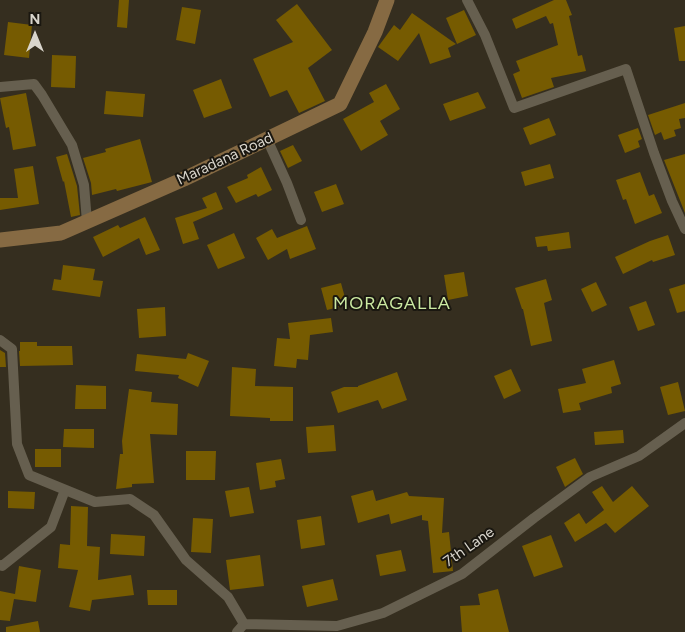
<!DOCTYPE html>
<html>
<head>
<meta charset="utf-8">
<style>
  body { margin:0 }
  #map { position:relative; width:685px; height:632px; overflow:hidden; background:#352e1f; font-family:Figtree,sans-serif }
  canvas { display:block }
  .north { position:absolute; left:10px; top:10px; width:50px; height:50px; -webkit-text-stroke:4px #1a1710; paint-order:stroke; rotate:0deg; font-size:14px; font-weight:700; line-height:20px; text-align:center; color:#d9d5cc }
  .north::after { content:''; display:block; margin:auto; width:18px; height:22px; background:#d9d5cc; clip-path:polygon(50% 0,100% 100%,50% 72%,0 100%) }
</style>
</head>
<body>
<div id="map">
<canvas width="685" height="632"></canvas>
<div class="north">N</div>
</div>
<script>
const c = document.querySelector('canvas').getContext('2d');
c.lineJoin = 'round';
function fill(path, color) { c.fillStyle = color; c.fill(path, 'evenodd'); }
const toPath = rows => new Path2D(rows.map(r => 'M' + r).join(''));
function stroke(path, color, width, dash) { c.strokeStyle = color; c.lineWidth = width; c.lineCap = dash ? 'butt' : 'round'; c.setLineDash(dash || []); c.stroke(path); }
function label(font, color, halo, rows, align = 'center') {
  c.font = font + ' Figtree,sans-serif'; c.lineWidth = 4; c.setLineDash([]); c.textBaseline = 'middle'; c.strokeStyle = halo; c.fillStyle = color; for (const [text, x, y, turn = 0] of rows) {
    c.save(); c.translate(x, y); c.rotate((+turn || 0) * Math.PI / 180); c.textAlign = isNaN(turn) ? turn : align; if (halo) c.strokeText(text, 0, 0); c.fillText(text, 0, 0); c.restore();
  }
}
fill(toPath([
  [119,0,129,0,127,28,117,27],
  [554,0,566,0,572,15,569,16,578,56,582,55,586,71,551,78,554,87,522,98,513,74,520,71,516,61,558,45,553,23,550,24,546,16,516,29,512,19],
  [297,4,332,50,308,68,325,101,299,113,287,90,270,97,253,59,293,42,276,20],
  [182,7,201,10,195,44,176,40],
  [464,10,476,35,457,44,446,18],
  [412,13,456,44,448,48,451,57,430,64,419,33,398,61,378,47,394,25,400,30],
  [8,22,32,25,29,58,4,55],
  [685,26,685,61,679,61,674,28],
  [52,55,76,56,75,88,51,87],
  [221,79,232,108,204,118,193,90],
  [386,84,400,109,380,121,388,135,361,151,343,119,374,102,369,93],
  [106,91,145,94,143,117,104,114],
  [478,92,486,108,450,121,443,104],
  [26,93,36,146,13,150,9,127,6,128,0,98],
  [685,103,685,118,679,119,681,128,674,130,676,136,664,140,661,132,655,135,648,115],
  [549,118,556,135,530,145,523,128],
  [638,128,642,139,638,141,640,147,625,153,618,135],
  [140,139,152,182,117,191,116,189,92,195,91,183,83,158,106,152,105,149],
  [293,145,302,161,288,168,280,151],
  [67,154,77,186,80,215,71,217,64,181,63,182,56,157],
  [685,154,685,213,664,160],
  [550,164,554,178,525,186,521,172],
  [33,166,39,204,0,210,0,198,18,198,14,169],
  [261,167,272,190,258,197,256,194,236,203,227,187,248,178,247,175],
  [640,172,649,196,654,194,662,213,635,224,626,199,623,200,616,180],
  [336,184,344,204,322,212,314,192],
  [216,192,223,209,193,222,199,239,183,244,175,218,207,208,202,198],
  [145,217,160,250,146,255,139,238,103,257,93,237,118,225,120,228],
  [307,226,316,249,290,259,287,249,268,260,256,238,272,229,277,238],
  [569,232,571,248,548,251,547,246,537,247,535,237],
  [234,233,245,258,218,269,207,245],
  [668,235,675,255,653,262,652,260,623,274,615,257,650,241],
  [63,265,95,269,93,280,103,281,100,297,52,290,54,279,61,280],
  [464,272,468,296,448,300,444,275],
  [546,279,552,300,544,303,552,341,531,346,523,309,522,309,515,288],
  [596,282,607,305,592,312,581,289],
  [341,283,347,305,327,310,321,288],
  [685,284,685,311,677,313,669,289],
  [646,301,655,325,638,331,629,307],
  [165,307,166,336,139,338,137,309],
  [331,318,333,332,310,335,308,360,297,359,296,368,274,366,277,338,290,339,288,323],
  [20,342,37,342,37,346,72,346,73,365,20,366,19,351,20,351],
  [0,350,5,353,6,367,0,367],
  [188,353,209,361,198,387,178,378,179,375,135,371,137,354,186,359],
  [614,360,621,384,611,387,612,393,579,403,581,410,563,413,558,389,586,383,582,369],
  [232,367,256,369,255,386,293,387,293,421,270,421,270,418,230,416],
  [511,369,521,391,504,399,494,376],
  [397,372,407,400,382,409,378,400,338,413,331,392,344,387,358,387,358,386],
  [678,382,685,411,668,415,660,387],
  [76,385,106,386,106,409,75,409],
  [129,389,152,392,151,402,178,404,177,435,150,434,154,483,132,484,132,487,116,489,120,454,123,454,122,441],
  [334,425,336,451,308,453,306,427],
  [64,429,94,429,94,448,63,447],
  [623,430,624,443,595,445,594,432],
  [35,449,61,449,61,467,35,467],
  [186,451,216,451,215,480,186,480],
  [575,458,583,474,565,487,556,467],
  [281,459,285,479,275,481,276,487,260,490,256,463],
  [602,486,613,502,632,486,649,506,615,533,606,523,575,542,564,523,579,513,586,524,604,510,592,492],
  [249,487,254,513,230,517,225,491],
  [373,490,376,501,407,492,409,496,444,498,442,533,449,532,453,571,433,573,428,521,422,520,422,515,391,524,389,514,358,523,351,496],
  [8,491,35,492,34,509,8,508],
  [71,506,88,507,87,546,100,547,98,580,131,575,134,595,92,600,90,611,69,607,78,570,58,568,60,544,70,545],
  [321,516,325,545,301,549,297,520],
  [193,518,213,519,211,553,191,552],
  [111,534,145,536,144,556,110,554],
  [551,535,563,567,534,577,522,546],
  [401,550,406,571,380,576,376,555],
  [260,555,264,586,230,590,226,560],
  [19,566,41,570,36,602,14,599,10,621,0,620,0,591,15,594],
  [333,579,338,600,307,607,302,586],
  [498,589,509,632,462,632,460,606,480,605,478,594],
  [147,590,177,590,177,605,148,605],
  [38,621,40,632,6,632,6,627]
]), '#765b01');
stroke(toPath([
  [467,0,485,35,514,108,626,69,654,153,672,201,685,229],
  [0,87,34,84,42,95,72,145,84,185,87,222],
  [267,139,287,183,301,220],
  [0,340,12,349,17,444,29,475,95,502,130,499,154,515,186,560,228,597,244,624],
  [0,565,2,566,51,527,65,490],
  [237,632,244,624,337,626,383,613,462,574,534,518,590,477,639,456,685,423]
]), '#665f4f', 10);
stroke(toPath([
  [0,240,61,233,184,179,340,104,375,32,387,0]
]), '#866a43', 15);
label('15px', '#d9d5cc', '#1a1710', [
  ["Maradana Road",225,159,-25],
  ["7th Lane",469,547,-35]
]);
c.letterSpacing = '1px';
label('18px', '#cceaa2', '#1a1710', [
  ["MORAGALLA",392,304]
]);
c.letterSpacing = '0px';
</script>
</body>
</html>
